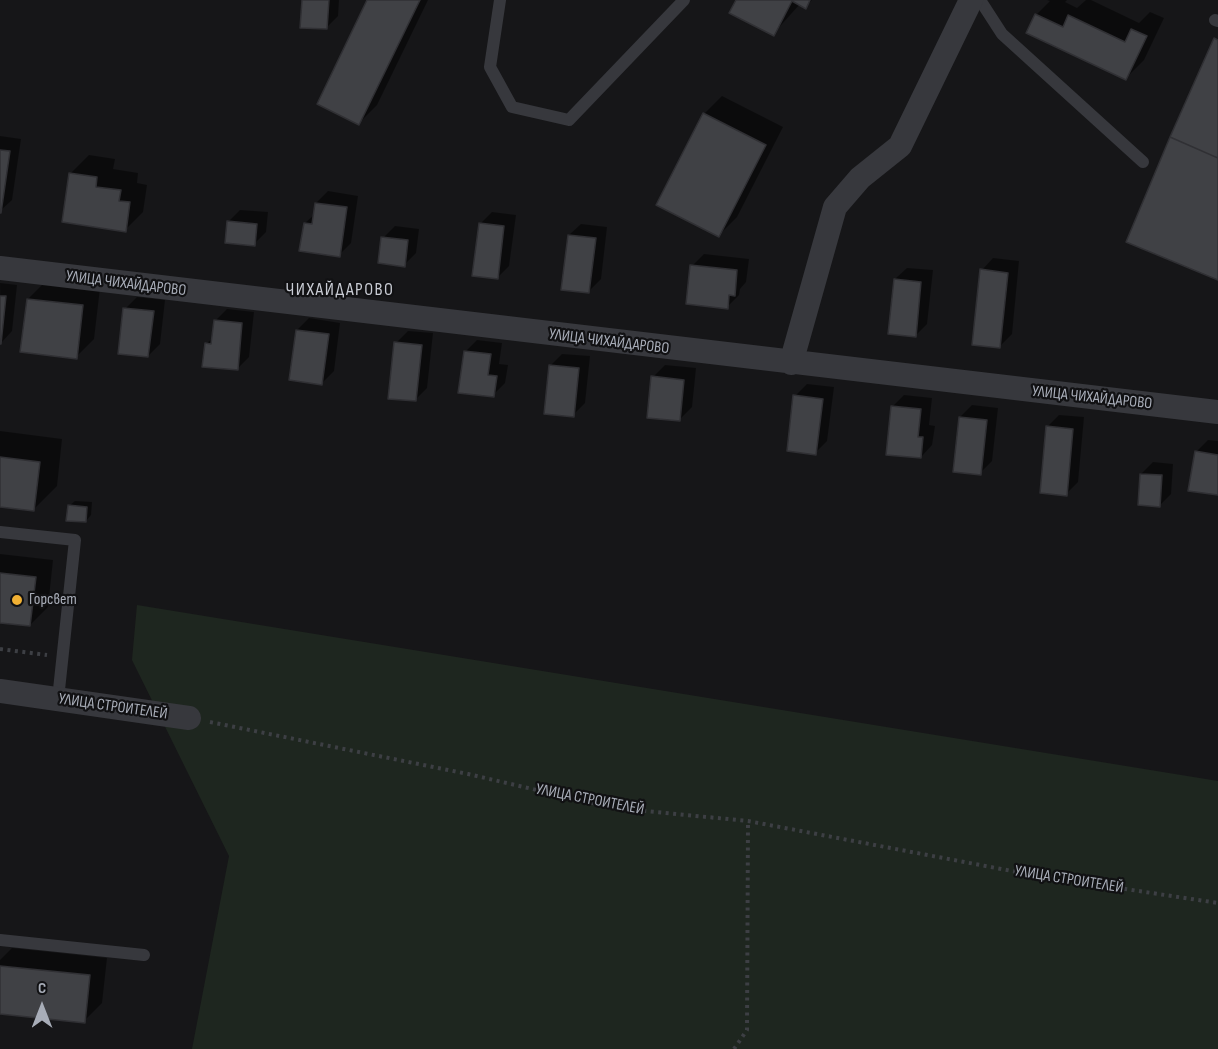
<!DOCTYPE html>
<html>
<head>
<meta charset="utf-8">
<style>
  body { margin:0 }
  #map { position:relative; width:1218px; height:1049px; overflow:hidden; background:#161618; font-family:"Sofia Sans Condensed",sans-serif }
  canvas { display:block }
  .north { position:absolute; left:12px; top:977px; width:60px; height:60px; -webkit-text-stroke:4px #111113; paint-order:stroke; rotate:0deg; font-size:16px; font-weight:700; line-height:24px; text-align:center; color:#a8adb8 }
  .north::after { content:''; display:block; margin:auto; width:21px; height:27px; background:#a8adb8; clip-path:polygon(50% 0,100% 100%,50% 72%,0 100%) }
</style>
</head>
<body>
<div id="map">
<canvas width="1218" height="1049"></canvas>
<div class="north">С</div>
</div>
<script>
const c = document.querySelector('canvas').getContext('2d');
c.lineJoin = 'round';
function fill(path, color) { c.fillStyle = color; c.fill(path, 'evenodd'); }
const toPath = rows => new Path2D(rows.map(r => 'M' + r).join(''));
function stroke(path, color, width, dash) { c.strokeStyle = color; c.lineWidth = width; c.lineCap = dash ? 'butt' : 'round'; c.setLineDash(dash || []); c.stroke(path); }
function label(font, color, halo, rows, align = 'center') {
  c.font = font + ' "Sofia Sans Condensed",sans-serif'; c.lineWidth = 4.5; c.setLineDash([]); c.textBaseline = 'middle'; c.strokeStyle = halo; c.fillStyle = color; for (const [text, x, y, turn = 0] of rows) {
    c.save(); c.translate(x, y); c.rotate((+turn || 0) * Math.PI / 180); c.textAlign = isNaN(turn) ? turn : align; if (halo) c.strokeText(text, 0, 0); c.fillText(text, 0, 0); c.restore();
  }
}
fill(toPath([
  [137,605,1218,781,1218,1049,192,1049,229,856,132,660]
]), '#1e261f');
fill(toPath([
  [303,0,339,0,338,16,326,28],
  [369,0,428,0,377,105,359,123],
  [737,0,812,0,805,7,800,4,773,34],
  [1047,0,1067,0,1065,2,1077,8,1086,0,1091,0,1139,23,1150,12,1164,18,1144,60,1126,78,1036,15,1050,1],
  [722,96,783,127,737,217,719,235,704,114],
  [0,136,21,139,12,200,0,211],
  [89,155,115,159,113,169,138,173,137,183,147,185,143,212,125,230,71,173],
  [328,191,358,196,351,243,339,255,305,223,315,214,316,203],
  [240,210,268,212,266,232,254,244,228,222],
  [492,212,516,215,509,266,497,278,480,224],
  [581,224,607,227,601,279,589,291,569,235],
  [395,226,419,229,416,253,404,265,383,238],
  [704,254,749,259,746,282,740,289,739,295,727,307,692,266],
  [993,258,1019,261,1012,334,1000,346,982,270],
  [907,268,933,270,927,324,915,336,895,279],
  [46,281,100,288,94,339,76,357,28,299],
  [0,283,17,285,12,331,1,343],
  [137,297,165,300,160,344,148,356,125,309],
  [227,309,254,312,249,357,237,369,206,344,214,337,215,321],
  [309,318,340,323,334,371,322,383,297,330],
  [408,331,433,333,427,388,415,400,396,343],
  [477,340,502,343,499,364,508,365,505,383,493,395,465,352],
  [562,354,590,356,585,403,573,415,550,366],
  [665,365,696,368,692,407,680,419,653,377],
  [807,384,834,387,827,441,815,453,795,396],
  [904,395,932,398,929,425,935,426,932,445,921,457,892,407],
  [972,405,998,408,992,461,980,473,960,417],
  [1059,415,1084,417,1078,482,1066,494,1047,427],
  [0,431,62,439,57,486,33,510,0,506],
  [1208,440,1218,441,1218,493,1196,452],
  [1153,462,1173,464,1171,494,1159,506,1141,474],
  [75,501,92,502,91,515,86,521,69,506],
  [0,554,53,560,48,607,30,625,0,621],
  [12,948,107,958,102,1003,84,1021,0,1013,0,960]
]), '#0007');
const building = toPath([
  [302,0,329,0,327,29,300,28,302,0],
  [367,0,420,0,359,125,317,104,367,0],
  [736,0,810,0,806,9,792,1,774,36,729,13,736,0],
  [1035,14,1063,27,1068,15,1125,42,1131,29,1147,36,1126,80,1026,33,1035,14],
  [1214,38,1218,40,1218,158,1170,137,1214,38],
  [703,113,766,145,719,237,656,205,703,113],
  [1170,137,1218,158,1218,280,1126,242,1170,137],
  [0,150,10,151,1,213,0,213,0,150],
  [69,173,97,177,96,187,121,190,119,201,130,202,126,232,62,222,69,173],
  [315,203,347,207,340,257,299,251,304,223,312,224,315,203],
  [227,221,257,224,255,246,225,243,227,221],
  [479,223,504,226,498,279,472,276,479,223],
  [568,235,596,238,589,293,561,290,568,235],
  [381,237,408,240,405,267,378,263,381,237],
  [690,265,737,270,735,296,729,295,728,309,686,304,690,265],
  [980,269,1008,273,1000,348,972,345,980,269],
  [894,279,921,282,916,337,888,334,894,279],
  [0,296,6,296,1,344,0,344,0,296],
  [27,299,83,305,77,359,20,352,27,299],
  [123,308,154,311,148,357,118,354,123,308],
  [214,320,242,323,238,370,202,367,205,343,211,344,214,320],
  [296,330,329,334,322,385,289,380,296,330],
  [394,342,422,345,416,401,388,399,394,342],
  [464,351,491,354,488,375,497,376,494,397,458,393,464,351],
  [549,365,579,368,574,417,544,414,549,365],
  [651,376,684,380,680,421,647,418,651,376],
  [793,395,823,399,816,455,787,451,793,395],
  [891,406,921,409,918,437,923,437,921,458,886,455,891,406],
  [959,417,987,420,981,475,953,472,959,417],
  [1046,426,1073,429,1067,496,1040,493,1046,426],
  [1195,451,1218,455,1218,495,1188,491,1195,451],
  [0,457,40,462,34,511,0,507,0,457],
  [1140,474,1162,475,1160,507,1138,505,1140,474],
  [68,505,87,507,86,522,66,521,68,505],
  [0,573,36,577,30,626,0,623,0,573],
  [0,966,90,975,85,1023,0,1014,0,966]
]);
fill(building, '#404145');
stroke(building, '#303034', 1.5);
stroke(toPath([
  [0,649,47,655],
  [210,722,468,774,614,808,748,821,1033,875,1218,903],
  [734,1049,747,1030,748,821]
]), '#3d3f44', 4, [3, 4.5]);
stroke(toPath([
  [500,0,490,67,512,107,569,120,684,0],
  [980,0,1002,34,1143,162],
  [1215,20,1218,21],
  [0,532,75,540,58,699],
  [0,940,144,955]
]), '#37383d', 12);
stroke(toPath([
  [0,268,1218,412],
  [791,363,835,207,860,178,900,146,971,0],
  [0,691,189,718]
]), '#37383d', 24);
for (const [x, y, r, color] of [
  [17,600,6,"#f2b134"]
]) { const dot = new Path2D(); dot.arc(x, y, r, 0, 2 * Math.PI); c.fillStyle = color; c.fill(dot); stroke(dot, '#111113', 2); }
label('16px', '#a8adb8', '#111113', [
  ["УЛИЦА ЧИХАЙДАРОВО",126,284,7],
  ["УЛИЦА ЧИХАЙДАРОВО",609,342,7],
  ["УЛИЦА ЧИХАЙДАРОВО",1092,398,6],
  ["УЛИЦА СТРОИТЕЛЕЙ",113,707,8],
  ["УЛИЦА СТРОИТЕЛЕЙ",590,800,11],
  ["УЛИЦА СТРОИТЕЛЕЙ",1069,880,9]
]);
label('16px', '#a8adb8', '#111113', [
  ["Горсвет",29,600]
], 'left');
c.letterSpacing = '1.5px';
label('18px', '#c9ccd4', '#111113', [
  ["ЧИХАЙДАРОВО",340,290]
]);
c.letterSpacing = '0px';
</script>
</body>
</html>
